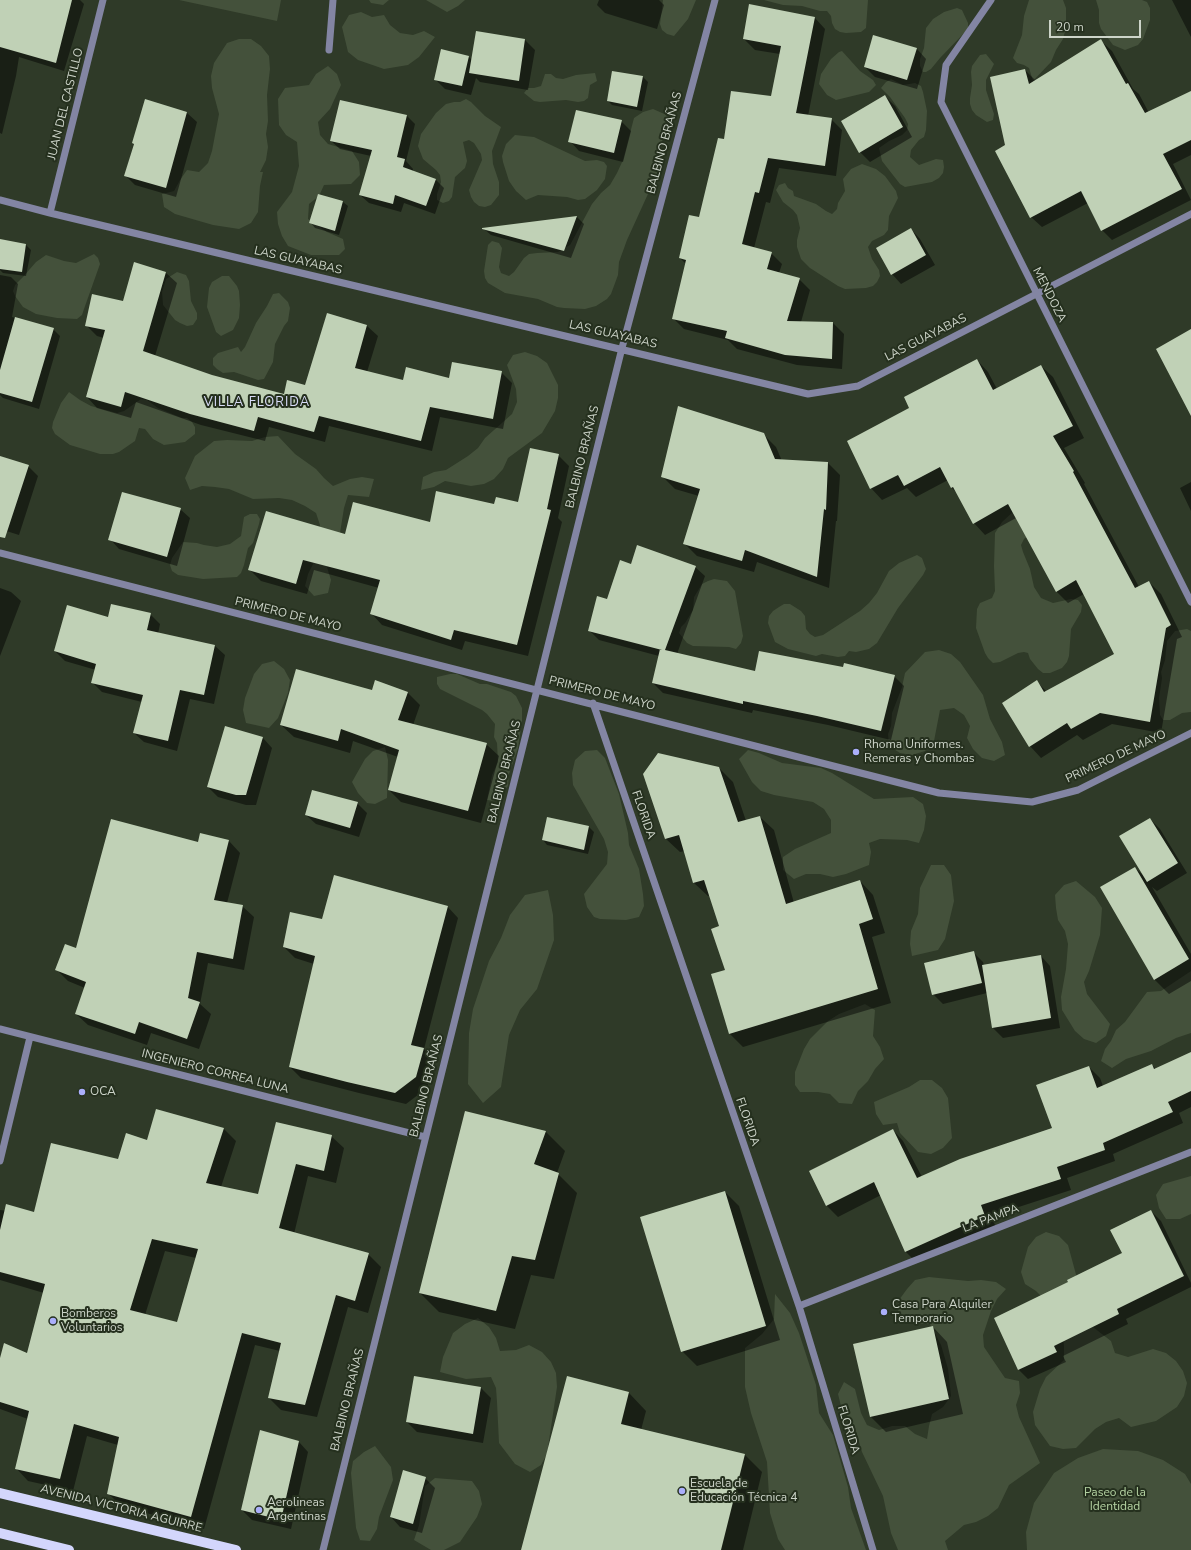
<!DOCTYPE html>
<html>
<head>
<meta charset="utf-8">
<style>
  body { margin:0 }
  #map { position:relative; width:1191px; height:1550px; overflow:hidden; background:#2f3a28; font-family:"Nunito Sans",sans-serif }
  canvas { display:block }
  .scale { position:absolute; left:1049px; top:20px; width:92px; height:18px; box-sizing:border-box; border:2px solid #cdd4c9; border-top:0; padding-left:5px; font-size:12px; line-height:14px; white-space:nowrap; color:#cdd4c9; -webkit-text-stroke:3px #25301e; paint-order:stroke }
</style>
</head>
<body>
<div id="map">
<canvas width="1191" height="1550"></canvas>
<div class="scale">20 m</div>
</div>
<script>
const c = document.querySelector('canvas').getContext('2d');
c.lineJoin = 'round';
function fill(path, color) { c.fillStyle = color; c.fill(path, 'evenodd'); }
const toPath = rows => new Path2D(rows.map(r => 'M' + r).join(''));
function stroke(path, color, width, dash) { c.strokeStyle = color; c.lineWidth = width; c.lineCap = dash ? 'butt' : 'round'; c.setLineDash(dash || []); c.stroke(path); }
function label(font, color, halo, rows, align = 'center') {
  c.font = font + ' "Nunito Sans",sans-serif'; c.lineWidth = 4; c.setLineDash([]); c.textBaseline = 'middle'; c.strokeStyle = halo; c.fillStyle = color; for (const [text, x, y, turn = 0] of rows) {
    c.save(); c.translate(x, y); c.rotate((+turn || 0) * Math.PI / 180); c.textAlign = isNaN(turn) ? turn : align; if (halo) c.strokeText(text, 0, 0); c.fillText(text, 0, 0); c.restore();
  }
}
fill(toPath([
  [179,0,281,0,277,21],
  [369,0,389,0,383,5,371,3],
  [426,0,465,0,458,6,447,12],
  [663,0,696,0,688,19,674,36,667,34,662,30,660,24],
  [764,0,868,0,866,28,861,32,846,33,840,32,835,29,832,23,831,16,827,11,820,11,802,6,783,5],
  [1029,0,1063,0,1066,8,1066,27,1063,39,1056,50,1051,62,1033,81,1029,68,1024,65,1017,63,1013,58,1022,35,1024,16],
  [1096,0,1142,0,1147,2,1150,8,1150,20,1143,39,1138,45,1125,50,1113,45,1101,29,1099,23,1099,10],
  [957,8,962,10,968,23,968,29,940,58,931,69,926,72,923,72,920,66,920,59,924,48,926,28,933,19,944,12],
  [361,12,372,17,384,15,390,25,400,33,413,35,424,31,435,37,419,57,408,65,384,69,358,60,348,52,342,27,349,15],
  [239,39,251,39,261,46,269,56,270,69,267,95,268,121,266,134,268,147,266,160,260,172,263,172,260,186,258,212,251,223,239,229,213,225,175,214,164,207,162,194,174,191,180,180,187,170,199,172,208,163,212,151,219,114,212,88,211,76,214,63,227,43],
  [842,51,860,71,873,80,876,85,869,92,836,100,827,95,819,84,821,74,831,59,839,52],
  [986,54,994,64,986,80,986,90,994,114,993,120,987,122,976,115,972,110,970,104,970,98,972,85,971,72,972,66,980,55],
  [328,66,337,74,341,85,330,109,318,122,320,135,328,144,352,151,359,162,360,175,351,184,324,185,319,196,309,204,308,219,327,232,343,239,345,249,339,255,311,255,288,246,282,236,278,224,277,212,292,192,299,166,297,142,286,135,279,125,278,99,285,88,309,85,316,74],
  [595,73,597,81,590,85,588,98,584,101,578,102,566,100,540,102,534,101,524,93,528,88,534,88,541,86,545,74,551,74,556,78,563,79,576,75],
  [891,79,903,85,915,83,921,86,923,92,927,111,926,130,924,137,919,140,911,150,910,157,919,165,936,159,943,160,944,167,943,173,939,178,932,182,905,187,900,184,882,161,879,148,889,141,902,135,907,130,908,124,905,118,890,97,881,88,886,82],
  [466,99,471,102,485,116,501,127,492,151,493,164,499,182,499,195,491,205,485,207,479,206,474,202,471,197,469,190,482,160,481,154,474,143,469,140,463,142,467,161,465,168,455,177,452,197,449,201,443,203,437,200,437,194,441,182,440,175,436,170,423,159,418,146,421,134,436,113,446,104,454,102,460,102],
  [653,109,669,116,662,142,658,172,627,240,619,262,618,275,611,294,607,299,596,306,585,309,564,308,557,307,538,299,505,293,488,283,485,278,484,271,488,245,492,241,499,243,502,248,499,267,501,273,509,276,514,272,524,258,529,254,537,253,558,252,570,245,592,204,601,193,610,185,617,173,623,160,634,118,643,112],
  [515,135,534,137,585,161,597,160,604,162,607,166,605,179,597,190,585,199,578,200,567,197,538,195,526,200,516,191,509,181,503,162,502,156,506,144],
  [862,164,876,169,885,176,896,191,898,198,889,216,888,230,884,235,872,241,868,247,872,259,879,270,880,276,877,282,873,286,866,288,845,289,838,286,810,268,801,259,797,247,797,240,800,228,797,215,793,210,783,202,776,190,779,185,785,183,788,188,793,191,794,196,816,204,826,211,832,214,837,209,838,203,845,191,843,179,851,169],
  [94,254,98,258,100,264,84,309,82,315,77,319,57,318,36,314,23,307,15,296,13,291,15,285,23,277,36,262,46,255,64,261,76,263],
  [177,272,186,275,189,281,191,301,197,313,197,319,193,325,187,326,180,323,175,320,163,305,162,292,166,279],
  [222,276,229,276,237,286,239,291,240,305,239,318,233,330,221,336,216,332,207,307,209,288,212,282],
  [279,293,288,302,290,308,288,321,284,326,275,344,273,362,264,379,258,380,234,372,223,373,217,369,213,365,213,358,218,353,238,347,241,352,245,347,256,323,267,306,273,294],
  [525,352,537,356,547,363,558,385,558,398,555,411,542,433,508,458,503,469,494,479,484,484,471,486,445,481,434,487,421,490,423,477,434,472,446,470,468,456,478,448,485,438,512,414,517,402,516,389,507,365,513,355],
  [69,392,80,400,91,406,117,413,124,411,141,399,147,400,158,408,182,418,187,418,192,422,195,427,195,434,185,442,164,445,153,439,145,429,139,428,135,441,119,452,113,454,100,454,70,445,55,434,52,428,53,422,61,403],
  [278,436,295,454,316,469,324,478,333,486,350,479,362,477,374,479,369,497,348,495,344,508,340,533,327,567,331,580,328,593,314,596,305,586,308,574,314,562,320,525,316,513,305,506,292,500,279,498,253,499,229,489,215,487,202,486,190,490,185,478,195,456,214,441,227,440,252,441,265,437],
  [1016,509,1029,535,1024,539,1021,545,1023,552,1030,569,1034,587,1041,598,1053,603,1071,599,1078,600,1082,605,1081,612,1071,629,1069,656,1067,662,1062,668,1050,673,1043,673,1038,669,1030,659,1028,653,1024,652,1018,653,1000,662,993,663,988,658,985,653,976,628,977,609,980,603,992,598,995,591,994,566,995,533,1002,522],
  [250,514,257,514,260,519,259,524,253,543,248,548,244,565,241,573,237,577,203,579,178,575,172,571,170,565,172,558,183,542,197,543,204,545,217,547,230,544,241,536,244,517],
  [917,555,922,558,926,569,923,575,898,608,877,643,869,649,856,652,849,651,845,656,838,657,822,654,816,656,788,649,775,642,768,623,769,616,773,611,779,607,784,604,790,604,801,611,805,616,806,629,810,634,815,637,823,635,860,611,869,603,877,593,889,571,899,563],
  [714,579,727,581,735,591,743,636,741,643,736,649,729,647,693,646,687,643,679,633,681,627,685,623,693,610,694,597,702,584,708,581],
  [1187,629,1191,631,1191,712,1182,713,1170,720,1163,720,1160,715,1159,698,1162,678,1161,672,1165,660,1167,641,1175,631],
  [939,650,951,654,960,662,983,695,990,719,1002,742,1005,755,994,761,982,758,973,749,967,738,970,726,964,715,954,708,940,710,934,741,925,751,912,755,900,753,889,746,888,734,891,726,892,713,902,687,905,673,925,652],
  [274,661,284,669,290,680,288,693,278,718,269,728,246,723,243,710,245,698,254,674,262,664],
  [450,674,457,674,480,684,487,684,511,692,516,696,522,708,522,721,518,748,509,774,508,786,495,801,487,800,492,775,498,762,497,743,494,737,495,724,487,714,482,710,440,689,437,684,437,677],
  [385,747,388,760,387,798,375,804,367,803,358,793,352,782,365,759,373,751],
  [597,750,605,758,619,794,628,833,629,845,639,869,643,894,644,906,639,917,626,920,600,919,594,917,587,907,584,894,607,864,608,852,604,839,573,785,572,773,575,760,585,751],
  [748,750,759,753,782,763,821,768,832,773,874,799,913,797,923,804,926,816,924,830,919,843,907,840,880,839,869,843,871,852,869,865,846,874,833,877,820,874,806,874,794,879,783,870,783,857,795,849,831,833,831,820,824,809,813,802,774,795,761,791,752,782,739,759],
  [931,865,944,865,951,875,954,901,945,939,938,950,912,956,910,944,911,931,918,914,920,888],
  [1076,881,1095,897,1102,908,1100,935,1089,971,1084,982,1087,994,1110,1024,1106,1036,1096,1043,1084,1039,1075,1031,1062,1010,1061,997,1066,969,1068,944,1065,931,1058,920,1056,908,1055,895,1064,885],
  [548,890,553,915,554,940,537,989,520,1010,509,1035,501,1087,483,1103,468,1084,469,1033,473,1009,489,961,501,938,510,915,525,895],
  [1191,971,1191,1033,1176,1038,1151,1051,1126,1059,1112,1068,1101,1061,1105,1049,1111,1041,1116,1030,1125,1022,1147,992,1161,991],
  [865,1004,875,1010,873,1036,880,1047,884,1059,875,1069,868,1081,858,1091,852,1104,839,1103,830,1094,818,1092,800,1092,795,1085,795,1072,804,1049,810,1039,828,1021,839,1014],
  [920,1080,932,1080,942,1088,948,1098,952,1138,943,1148,931,1154,918,1152,900,1133,897,1123,883,1125,876,1114,874,1102,909,1087],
  [1191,1176,1191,1214,1180,1219,1166,1219,1159,1208,1156,1195,1163,1184],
  [1046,1232,1059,1236,1068,1245,1087,1315,1093,1327,1111,1341,1115,1353,1128,1357,1153,1349,1166,1353,1176,1361,1183,1371,1187,1383,1184,1396,1177,1407,1156,1421,1131,1427,1119,1418,1106,1422,1095,1429,1076,1448,1063,1449,1050,1446,1035,1425,1033,1412,1040,1389,1046,1377,1064,1360,1064,1347,1063,1334,1045,1300,1036,1291,1025,1284,1021,1272,1028,1247,1036,1237],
  [929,1277,968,1281,981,1280,996,1282,1006,1289,997,1299,991,1311,983,1335,984,1347,1005,1378,1019,1381,1020,1393,1016,1405,1019,1417,1040,1463,1009,1485,998,1508,988,1516,976,1522,964,1525,945,1541,948,1550,898,1550,891,1533,883,1496,862,1452,855,1428,841,1406,838,1394,844,1382,855,1389,861,1413,867,1425,879,1430,892,1426,905,1426,915,1434,927,1439,929,1426,932,1414,943,1407,951,1396,948,1369,941,1345,930,1324,906,1323,898,1313,899,1300,907,1289,915,1280],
  [775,1294,790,1313,799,1333,816,1385,819,1413,833,1435,848,1487,851,1508,866,1550,785,1550,778,1539,770,1513,767,1462,751,1413,745,1387,745,1348,762,1334,774,1319],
  [478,1318,489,1327,496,1338,500,1351,516,1350,529,1345,542,1352,551,1362,556,1373,557,1387,547,1454,541,1465,530,1472,515,1464,499,1443,497,1402,496,1388,491,1377,466,1379,440,1372,443,1357,453,1333,465,1324],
  [375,1446,391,1467,393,1480,379,1517,377,1529,370,1541,358,1540,360,1540,356,1528,351,1473,353,1461,364,1452],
  [1103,1449,1138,1451,1163,1460,1185,1474,1191,1484,1191,1550,1027,1550,1026,1532,1034,1503,1054,1473,1078,1458],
  [435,1478,472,1481,479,1491,482,1504,477,1517,460,1542,444,1550,431,1550,414,1540,419,1525,425,1486]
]), '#44513b');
fill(toPath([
  [0,0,80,0,84,4,64,71,19,57,16,76,2,134,0,133],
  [599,0,659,0,664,5,657,29,605,13,597,5],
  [1172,0,1191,0,1191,37],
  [815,18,825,29,808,116,831,119,842,130,836,176,779,168,770,203,766,202,754,248,771,253,782,264,779,273,799,279,810,290,801,322,833,323,844,334,842,369,797,365,737,349,728,340,684,329,673,318,686,264,680,258,700,218,725,141,772,98,780,54,755,50,744,39],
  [525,40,535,50,528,90,480,82,476,78,471,95,445,89,435,79,469,57,472,60],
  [1101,41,1112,51,1133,89,1139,94,1149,113,1191,92,1191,155,1173,164,1191,200,1112,240,1102,230,1088,203,1042,227,1031,217,1006,146,1025,70,1036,81],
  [917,49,926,59,917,89,875,77,865,67],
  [613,72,643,77,648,82,642,111,612,105,608,101],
  [885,96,895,106,912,137,870,162,860,152],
  [146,100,187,113,197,122,176,197,135,185,125,175],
  [407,116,415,124,406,161,413,169,413,172,436,180,444,188,435,214,404,203,401,212,369,203,360,195,371,156,340,149,331,141],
  [621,121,631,131,623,162,579,151,570,141],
  [318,195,343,202,348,206,339,235,315,228,311,223],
  [577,217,584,224,571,258,491,235,484,229],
  [911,229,920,239,935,265,901,284,892,274],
  [26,245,31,250,26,276,3,273,0,270,0,258],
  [135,264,166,273,177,283,155,356,212,376,285,395,306,386,327,314,367,326,378,336,367,372,403,381,450,380,501,372,512,383,503,429,440,417,432,451,329,426,325,442,269,427,265,441,201,425,136,402,131,418,97,408,87,397,104,338,97,336,86,325,124,302],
  [0,275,11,277,18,284,12,317,53,329,60,336,39,409,3,398,0,395],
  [977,360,988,372,997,389,1041,366,1053,377,1084,438,1064,448,1085,483,1084,484,1139,587,1149,582,1161,594,1182,637,1177,639,1161,733,1112,724,1083,740,1077,735,1041,758,1030,746,1037,682,1047,692,1115,654,1084,594,1068,603,1056,591,1016,518,985,535,974,523,958,494,952,488,948,480,916,497,907,488,882,500,871,488,911,408],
  [763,434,776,447,782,461,828,463,840,475,837,521,836,521,829,588,757,562,754,572,697,556,685,544,699,496,675,489,662,476],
  [558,455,569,466,558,518,562,522,528,656,465,641,462,650,382,625,371,613,379,588,314,570,307,594,261,581,250,570,345,535,431,523,519,503],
  [0,457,28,466,38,476,19,535,0,529],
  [1191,482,1191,511,1180,488],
  [180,509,190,518,177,566,119,549,110,539],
  [632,565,695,567,705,576,677,654,755,672,894,676,904,686,891,740,828,725,753,710,752,713,663,693,653,683,659,656,599,640,589,630,607,600],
  [0,588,11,592,21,601,0,656],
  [150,614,160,624,158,634,215,646,225,655,214,704,190,699,177,751,144,742,134,733,142,702,102,692,93,683,96,670,65,661,55,651,108,618],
  [376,681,408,693,420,705,413,725,486,744,499,756,481,823,401,802,389,790,398,757,353,741,350,753,294,737,281,725,372,691],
  [263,738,272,748,256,805,246,805,218,797,208,787],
  [719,768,733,782,746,821,760,817,774,830,794,903,860,881,873,895,885,933,872,937,891,1003,743,1047,729,1033,726,971,720,927,710,895,708,896,694,883,685,851,680,852,666,839],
  [357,803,367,813,359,837,316,824,306,815],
  [548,818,589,827,594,832,588,854,547,845,543,840],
  [1150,819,1160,829,1187,873,1157,891,1152,887,1191,954,1191,981,1169,994,1154,979,1135,868,1144,876],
  [229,841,240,853,227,903,242,906,254,917,244,970,208,963,200,1004,211,1014,199,1049,151,1033,147,1045,88,1025,76,1014,85,988,68,981,56,969,77,949],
  [447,906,458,918,424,1049,435,1060,427,1088,406,1104,359,1093,301,1078,290,1067,314,964,295,958,284,947,323,920],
  [973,952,983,962,984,966,1041,956,1050,966,1060,1028,1003,1038,993,1028,987,993,943,1004,933,994],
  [1191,1053,1191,1107,1179,1113,1183,1123,1113,1154,1115,1161,1067,1178,1071,1190,991,1216,996,1227,916,1262,905,1251,881,1195,838,1217,827,1206,810,1171,893,1130,903,1141,922,1177,1053,1129,1089,1067,1100,1078,1103,1086,1152,1065,1156,1069],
  [466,1112,546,1132,565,1151,557,1173,577,1193,554,1279,531,1275,515,1329,439,1312,420,1293],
  [276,1123,331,1136,344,1148,336,1183,308,1176,294,1234,368,1254,381,1267,368,1313,348,1307,317,1417,281,1410,269,1398,280,1351,255,1345,204,1529,121,1506,108,1493,118,1445,87,1436,73,1491,28,1481,16,1468,28,1419,0,1409,0,1361,28,1354,44,1293,0,1280,0,1210,35,1214,148,1142,224,1129,236,1141,221,1187,259,1195],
  [165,1251,196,1258,178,1323,145,1315],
  [725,1192,739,1206,780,1340,697,1366,682,1351],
  [1151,1211,1161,1221,1191,1283,1191,1287,1126,1319,1128,1324,1063,1356,1066,1362,1028,1379,1019,1370,1069,1283,1123,1254],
  [933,1327,947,1342,963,1414,886,1432,871,1417,855,1345],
  [415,1377,481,1388,491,1398,483,1443,417,1432,407,1422],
  [568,1377,629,1393,646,1411,641,1430,745,1455,762,1472,743,1550,522,1550],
  [299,1442,308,1452,291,1529,252,1520,242,1510],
  [425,1478,435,1488,422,1533,400,1527,391,1517]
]), '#0007');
fill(toPath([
  [0,0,72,0,56,63,0,47],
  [749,4,815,17,796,113,832,118,825,166,768,158,759,193,755,192,742,244,772,252,767,269,800,278,787,321,833,322,832,359,785,355,725,338,727,331,672,319,686,260,679,258,689,215,699,217,718,138,724,139,731,91,771,96,781,46,743,39],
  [476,31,525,39,519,81,469,73],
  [873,35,917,48,907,80,864,67],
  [1101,39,1126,84,1128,83,1145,113,1191,91,1191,140,1163,154,1182,189,1101,231,1081,191,1030,218,995,151,1005,145,990,77,1025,69,1029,84],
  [441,49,469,56,462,86,434,80],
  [612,71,643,76,637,107,607,101],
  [885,95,903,127,859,153,841,121],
  [145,99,187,112,166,188,124,176,134,144,132,143],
  [340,100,407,115,397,157,405,159,403,167,436,179,426,206,395,195,393,204,359,195,372,150,330,141],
  [576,110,622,120,614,153,568,142],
  [318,194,343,201,335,231,309,223],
  [577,216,564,251,482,229,482,228],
  [911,228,926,255,891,275,876,248],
  [0,239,26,244,22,272,0,269],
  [134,262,166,272,143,351,212,375,284,394,287,380,305,385,327,313,367,325,355,368,403,380,406,367,449,378,452,362,502,371,493,419,430,407,421,441,319,416,314,432,258,417,254,431,190,414,125,392,121,407,86,397,105,330,85,326,92,294,123,301],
  [15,317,54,328,32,402,0,393,0,370],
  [1191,329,1191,416,1156,349],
  [977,359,993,390,1041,365,1073,426,1053,436,1074,471,1073,472,1135,588,1149,581,1171,625,1166,628,1150,722,1100,713,1071,729,1067,723,1029,747,1002,703,1037,680,1044,692,1114,654,1076,580,1056,592,1008,504,973,524,953,487,951,488,940,467,904,486,898,475,870,489,847,441,909,408,904,397],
  [678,406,764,433,775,459,828,462,826,510,824,509,817,577,745,550,742,561,683,544,700,489,661,477],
  [530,448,559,454,547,509,551,510,517,645,454,630,451,640,370,614,380,580,303,560,296,584,248,570,266,511,345,534,353,502,430,522,436,491,494,504,496,497,518,502],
  [0,456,29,465,5,538,0,537],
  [122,492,181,508,167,557,108,540],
  [637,545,696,566,665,650,755,671,759,651,843,667,844,663,895,675,881,731,817,716,743,701,743,704,652,683,660,649,662,650,588,631,597,596,607,599,620,560,631,564],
  [111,604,151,613,147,630,215,645,204,695,180,690,168,741,133,733,143,695,91,683,96,664,54,651,67,605,108,617],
  [296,669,372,690,375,680,408,692,398,720,487,743,468,811,388,790,399,750,341,729,338,741,280,725],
  [225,726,263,737,246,795,236,795,207,787],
  [658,753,719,767,738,822,760,816,786,904,860,880,873,919,859,924,878,989,729,1034,711,974,725,970,711,929,719,926,704,880,693,883,679,835,665,839,643,774],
  [312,790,358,802,350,828,305,815],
  [547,817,589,826,584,850,542,840],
  [1150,818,1178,863,1147,882,1119,836],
  [111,819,198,842,200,833,229,840,214,900,243,905,233,959,197,952,188,998,200,1002,187,1039,139,1022,135,1034,75,1014,86,982,55,970,65,944,76,948],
  [1135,867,1189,959,1154,980,1100,887],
  [334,875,448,906,411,1045,424,1048,416,1077,395,1093,347,1082,289,1067,315,956,283,947,290,912,322,919],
  [974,951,982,983,932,995,924,963],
  [1041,955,1051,1018,992,1028,982,965],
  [1191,1052,1191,1091,1168,1102,1173,1112,1103,1143,1105,1150,1057,1167,1061,1179,981,1205,985,1216,905,1252,874,1182,826,1206,809,1171,893,1129,917,1178,960,1159,1052,1128,1036,1085,1089,1066,1097,1088,1152,1064,1154,1069],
  [156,1109,224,1128,206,1183,258,1194,276,1122,332,1135,324,1171,296,1164,279,1228,369,1253,355,1301,336,1295,305,1405,268,1398,281,1343,242,1333,191,1517,107,1494,119,1437,74,1424,60,1479,15,1469,29,1411,0,1402,0,1358,4,1343,27,1353,45,1284,0,1272,0,1230,6,1204,34,1212,51,1143,118,1159,126,1133,147,1140],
  [152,1239,198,1249,177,1322,130,1310],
  [465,1111,546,1131,534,1164,559,1173,535,1260,512,1256,496,1311,419,1293],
  [725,1191,766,1326,681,1352,640,1217],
  [1151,1210,1184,1276,1117,1309,1119,1314,1054,1346,1057,1352,1018,1370,994,1318,1068,1282,1067,1280,1122,1253,1110,1230],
  [933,1326,949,1399,870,1417,853,1344],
  [414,1376,481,1387,473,1434,406,1422],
  [567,1376,629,1392,621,1424,745,1454,721,1550,521,1550],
  [260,1430,299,1441,281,1520,241,1510],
  [403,1470,426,1477,413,1524,390,1517]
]), '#c0d1b6');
stroke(toPath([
  [991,0,946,65,941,102,1191,602],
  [329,50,333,0],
  [0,200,50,213,808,394,858,386,1191,214],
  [50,213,103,0],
  [0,553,939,793,1032,802,1078,790,1191,733],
  [593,703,799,1306,873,1550],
  [0,1029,425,1137],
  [0,1161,30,1037],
  [799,1306,1191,1152],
  [323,1550,622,348,715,0]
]), '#8385a3', 7);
stroke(toPath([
  [0,1493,236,1550],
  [0,1533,69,1550]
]), '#d3d6fc', 10);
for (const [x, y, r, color] of [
  [856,752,4,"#abaffb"],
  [82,1092,4,"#abaffb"],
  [884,1312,4,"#abaffb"],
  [53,1321,4,"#abaffb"],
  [682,1491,4,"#abaffb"],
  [259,1510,4,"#abaffb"]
]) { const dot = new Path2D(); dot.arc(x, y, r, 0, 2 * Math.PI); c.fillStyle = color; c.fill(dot); stroke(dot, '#25301e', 1.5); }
label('12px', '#cdd4c9', '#25301e', [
  ["JUAN DEL CASTILLO",66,104,-76],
  ["BALBINO BRAÑAS",665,143,-75],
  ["LAS GUAYABAS",298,261,13],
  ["MENDOZA",1049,295,63],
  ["LAS GUAYABAS",613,335,13],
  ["LAS GUAYABAS",926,338,-27],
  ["BALBINO BRAÑAS",583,457,-76],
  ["PRIMERO DE MAYO",288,615,14],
  ["PRIMERO DE MAYO",602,694,14],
  ["PRIMERO DE MAYO",1116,757,-25],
  ["BALBINO BRAÑAS",505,772,-76],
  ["FLORIDA",643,815,71],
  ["INGENIERO CORREA LUNA",215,1072,14],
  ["BALBINO BRAÑAS",427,1086,-76],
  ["FLORIDA",747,1122,71],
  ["LA PAMPA",991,1219,-21],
  ["BALBINO BRAÑAS",348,1400,-76],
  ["FLORIDA",848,1430,73],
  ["AVENIDA VICTORIA AGUIRRE",121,1509,14]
]);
label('12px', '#cdd4c9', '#25301e', [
  ["Rhoma Uniformes.",864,745],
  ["Remeras y Chombas",864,759],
  ["OCA",90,1092],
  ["Casa Para Alquiler",892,1305],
  ["Temporario",892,1319],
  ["Bomberos",61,1314],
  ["Voluntarios",61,1328],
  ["Escuela de",690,1484],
  ["Educación Técnica 4",690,1498],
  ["Aerolineas",267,1503],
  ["Argentinas",267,1517]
], 'left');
label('12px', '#b5d3a3', '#25301e', [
  ["Paseo de la",1115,1493],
  ["Identidad",1115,1507]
]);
c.letterSpacing = '1px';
label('13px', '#d8dbf8', '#25301e', [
  ["VILLA FLORIDA",257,403]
]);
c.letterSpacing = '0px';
</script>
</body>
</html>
